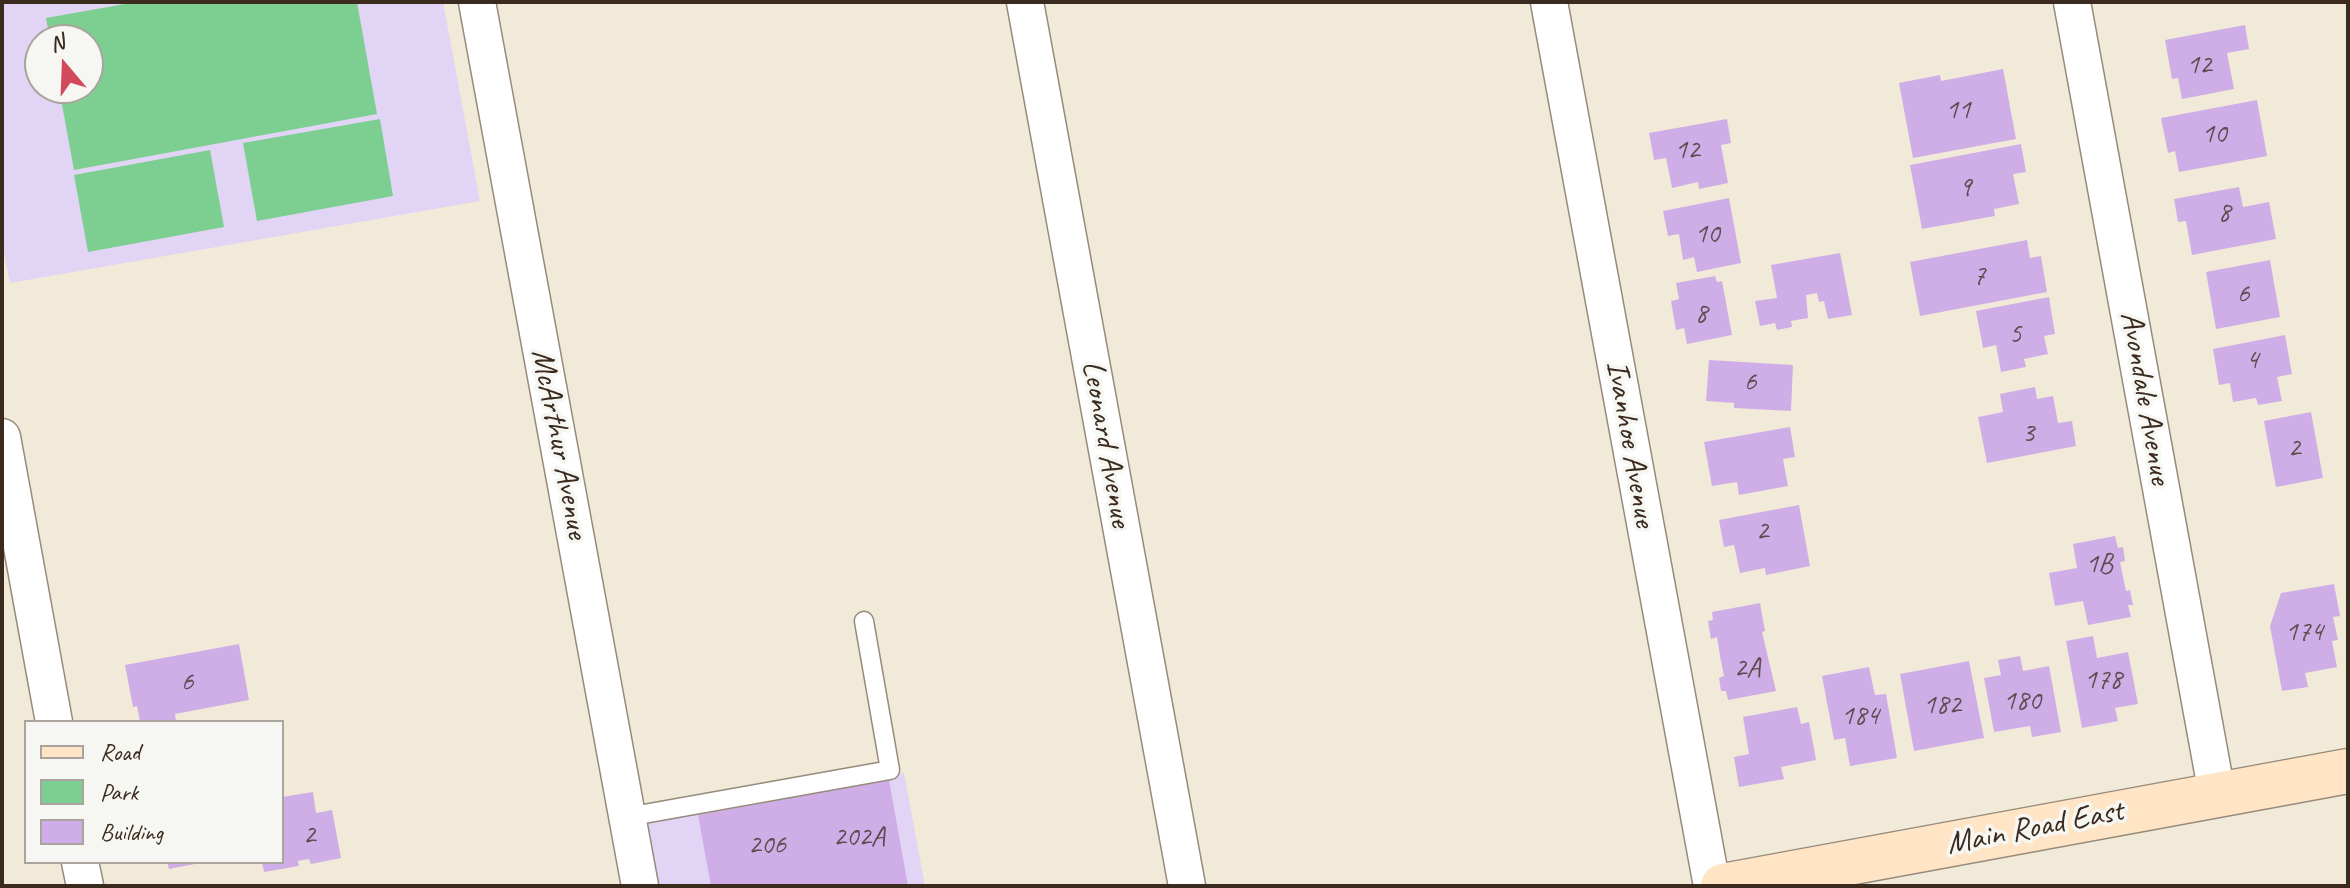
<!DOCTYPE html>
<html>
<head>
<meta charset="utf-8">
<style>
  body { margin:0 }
  #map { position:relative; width:2350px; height:888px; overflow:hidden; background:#f2ead8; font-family:Caveat,sans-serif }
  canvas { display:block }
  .frame { position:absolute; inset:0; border:4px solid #3b2a1e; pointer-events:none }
  .legend { position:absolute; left:24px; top:720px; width:260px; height:144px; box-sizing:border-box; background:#f6f6f2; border:2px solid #aba49d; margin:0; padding:10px 14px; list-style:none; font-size:24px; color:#3b2a1e }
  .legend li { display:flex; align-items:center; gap:16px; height:40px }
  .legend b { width:40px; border:2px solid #aba49d }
  .north { position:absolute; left:24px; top:24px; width:80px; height:80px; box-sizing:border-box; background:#f6f6f2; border:2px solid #aba49d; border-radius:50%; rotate:341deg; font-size:22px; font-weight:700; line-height:32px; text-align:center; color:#3b2a1e }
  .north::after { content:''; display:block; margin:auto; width:28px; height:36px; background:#d1495b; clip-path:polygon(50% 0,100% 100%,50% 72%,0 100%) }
</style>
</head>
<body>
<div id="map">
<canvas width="2350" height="888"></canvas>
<div class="frame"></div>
<ul class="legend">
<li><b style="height:10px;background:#ffe4c6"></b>Road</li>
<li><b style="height:22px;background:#7dcf91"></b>Park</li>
<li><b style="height:22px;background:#cfaee8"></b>Building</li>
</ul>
<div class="north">N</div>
</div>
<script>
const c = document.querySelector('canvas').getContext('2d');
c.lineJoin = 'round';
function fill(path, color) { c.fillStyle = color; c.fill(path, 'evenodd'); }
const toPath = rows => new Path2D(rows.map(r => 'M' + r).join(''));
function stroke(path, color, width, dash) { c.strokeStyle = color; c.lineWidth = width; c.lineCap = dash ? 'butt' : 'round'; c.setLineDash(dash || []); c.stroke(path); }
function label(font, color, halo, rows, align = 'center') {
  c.font = font + ' Caveat,sans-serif'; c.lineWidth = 7; c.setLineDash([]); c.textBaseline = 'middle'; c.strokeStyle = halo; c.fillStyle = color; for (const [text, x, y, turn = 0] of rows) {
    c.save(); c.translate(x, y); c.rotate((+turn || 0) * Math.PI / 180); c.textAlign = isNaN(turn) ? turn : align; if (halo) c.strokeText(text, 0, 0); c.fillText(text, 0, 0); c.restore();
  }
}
fill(toPath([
  [2,2,443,2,480,201,10,283,2,241],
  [40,40,88,40,88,88,40,88],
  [904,773,925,886,657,886,645,823]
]), '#e1d4f4');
fill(toPath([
  [136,2,357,2,377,114,74,170,59,88,88,88,88,40,50,40,46,18],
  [380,119,393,196,257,221,243,143],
  [210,150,224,227,88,252,74,175]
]), '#7dcf91');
fill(toPath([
  [2245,25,2249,49,2227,53,2234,89,2182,99,2178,78,2172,79,2165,40],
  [2003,69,2016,139,1913,158,1899,83,1940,75,1941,81],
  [2257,100,2267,156,2179,172,2175,151,2168,153,2161,118],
  [1727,119,1731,143,1721,145,1728,183,1699,189,1698,182,1672,188,1666,158,1654,160,1649,133],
  [2021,144,2026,172,2013,174,2019,204,1994,209,1995,216,1922,229,1910,165],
  [2239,187,2243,207,2269,202,2276,239,2192,255,2186,221,2178,222,2174,199],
  [1729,198,1741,263,1697,272,1694,257,1683,260,1679,234,1668,236,1663,211],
  [2027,240,2030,258,2041,256,2047,292,1920,316,1910,262],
  [1840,253,1852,315,1828,319,1824,301,1819,302,1817,293,1806,295,1808,318,1791,321,1792,327,1777,330,1775,323,1760,326,1755,301,1777,298,1771,265],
  [2270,260,2280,317,2216,329,2206,272],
  [1715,276,1717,282,1722,281,1732,335,1687,344,1684,328,1676,330,1671,301,1679,299,1676,283],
  [2049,297,2055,334,2044,336,2048,354,2024,359,2026,367,2001,372,1996,345,1983,348,1976,311],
  [2285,335,2292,374,2277,377,2282,401,2258,405,2256,398,2233,402,2230,383,2219,385,2213,349],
  [1709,360,1793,365,1791,411,1734,408,1734,403,1706,401],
  [2035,387,2037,399,2053,396,2058,423,2072,421,2076,446,1987,463,1978,417,2003,412,2000,394],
  [2311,412,2323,478,2276,487,2264,421],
  [1790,427,1795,457,1783,459,1788,486,1739,495,1737,482,1712,486,1704,442],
  [1799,505,1810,566,1766,575,1765,568,1740,573,1734,545,1724,547,1719,520],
  [2115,536,2118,548,2123,547,2125,561,2120,562,2126,591,2130,590,2133,605,2128,605,2131,617,2088,625,2083,601,2055,606,2049,573,2077,568,2073,544],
  [2334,584,2340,616,2333,617,2338,640,2332,641,2337,667,2305,673,2308,687,2282,691,2270,626,2281,593],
  [1760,603,1765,631,1762,632,1776,691,1728,700,1726,691,1721,691,1719,678,1724,676,1720,656,1717,637,1711,639,1708,621,1713,620,1712,612],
  [2093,636,2097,658,2128,652,2138,704,2115,708,2118,721,2082,728,2066,641],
  [239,644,249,700,175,714,176,722,140,722,137,706,133,707,125,665],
  [2020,656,2023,671,2049,666,2061,732,2032,737,2030,726,1994,732,1984,678,2001,675,1998,660],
  [1969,661,1984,738,1914,751,1900,674],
  [1869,667,1875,695,1886,694,1897,758,1850,766,1845,738,1834,740,1822,676],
  [1797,707,1801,724,1809,722,1816,760,1781,767,1784,779,1739,787,1734,757,1749,754,1743,717],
  [889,780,908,886,711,886,698,815],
  [313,792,316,813,332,810,341,858,311,864,309,859,298,861,299,866,264,872,262,862,282,862,282,797],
  [167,862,200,862,200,863,169,869]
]), '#cfaee8');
const service = toPath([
  [627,817,890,770,864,621]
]);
const minor = toPath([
  [477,2,640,886],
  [1025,2,1187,886],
  [1549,2,1712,886],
  [2072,2,2217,794],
  [2,437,54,722],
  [80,862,85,886]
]);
const secondary = toPath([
  [1723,886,2348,771]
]);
stroke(service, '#968a7b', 21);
stroke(minor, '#968a7b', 39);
stroke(secondary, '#968a7b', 47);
stroke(service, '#fff', 18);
stroke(minor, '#fff', 36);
stroke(secondary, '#ffe4c6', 44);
label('28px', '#604b50', null, [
  ["12",2199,66],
  ["11",1958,111],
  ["10",2214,135],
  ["12",1687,151],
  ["9",1965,189],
  ["8",2224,214],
  ["10",1707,235],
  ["7",1979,277],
  ["6",2243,295],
  ["8",1701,315],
  ["5",2015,335],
  ["4",2252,361],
  ["6",1750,383],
  ["3",2028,434],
  ["2",2294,449],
  ["2",1762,532],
  ["1B",2099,565],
  ["174",2304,633],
  ["2A",1747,669],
  ["178",2103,681],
  ["6",187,683],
  ["180",2022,702],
  ["182",1942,706],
  ["184",1860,717],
  ["2",309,836],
  ["202A",859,838],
  ["206",767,846]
]);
label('32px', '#3b2a1e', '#f6f6f2', [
  ["Avondale Avenue",2145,398,80],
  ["McArthur Avenue",559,444,79],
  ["Leonard Avenue",1106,444,80],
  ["Ivanhoe Avenue",1630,444,80],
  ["Main Road East",2035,828,-11]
]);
</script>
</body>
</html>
